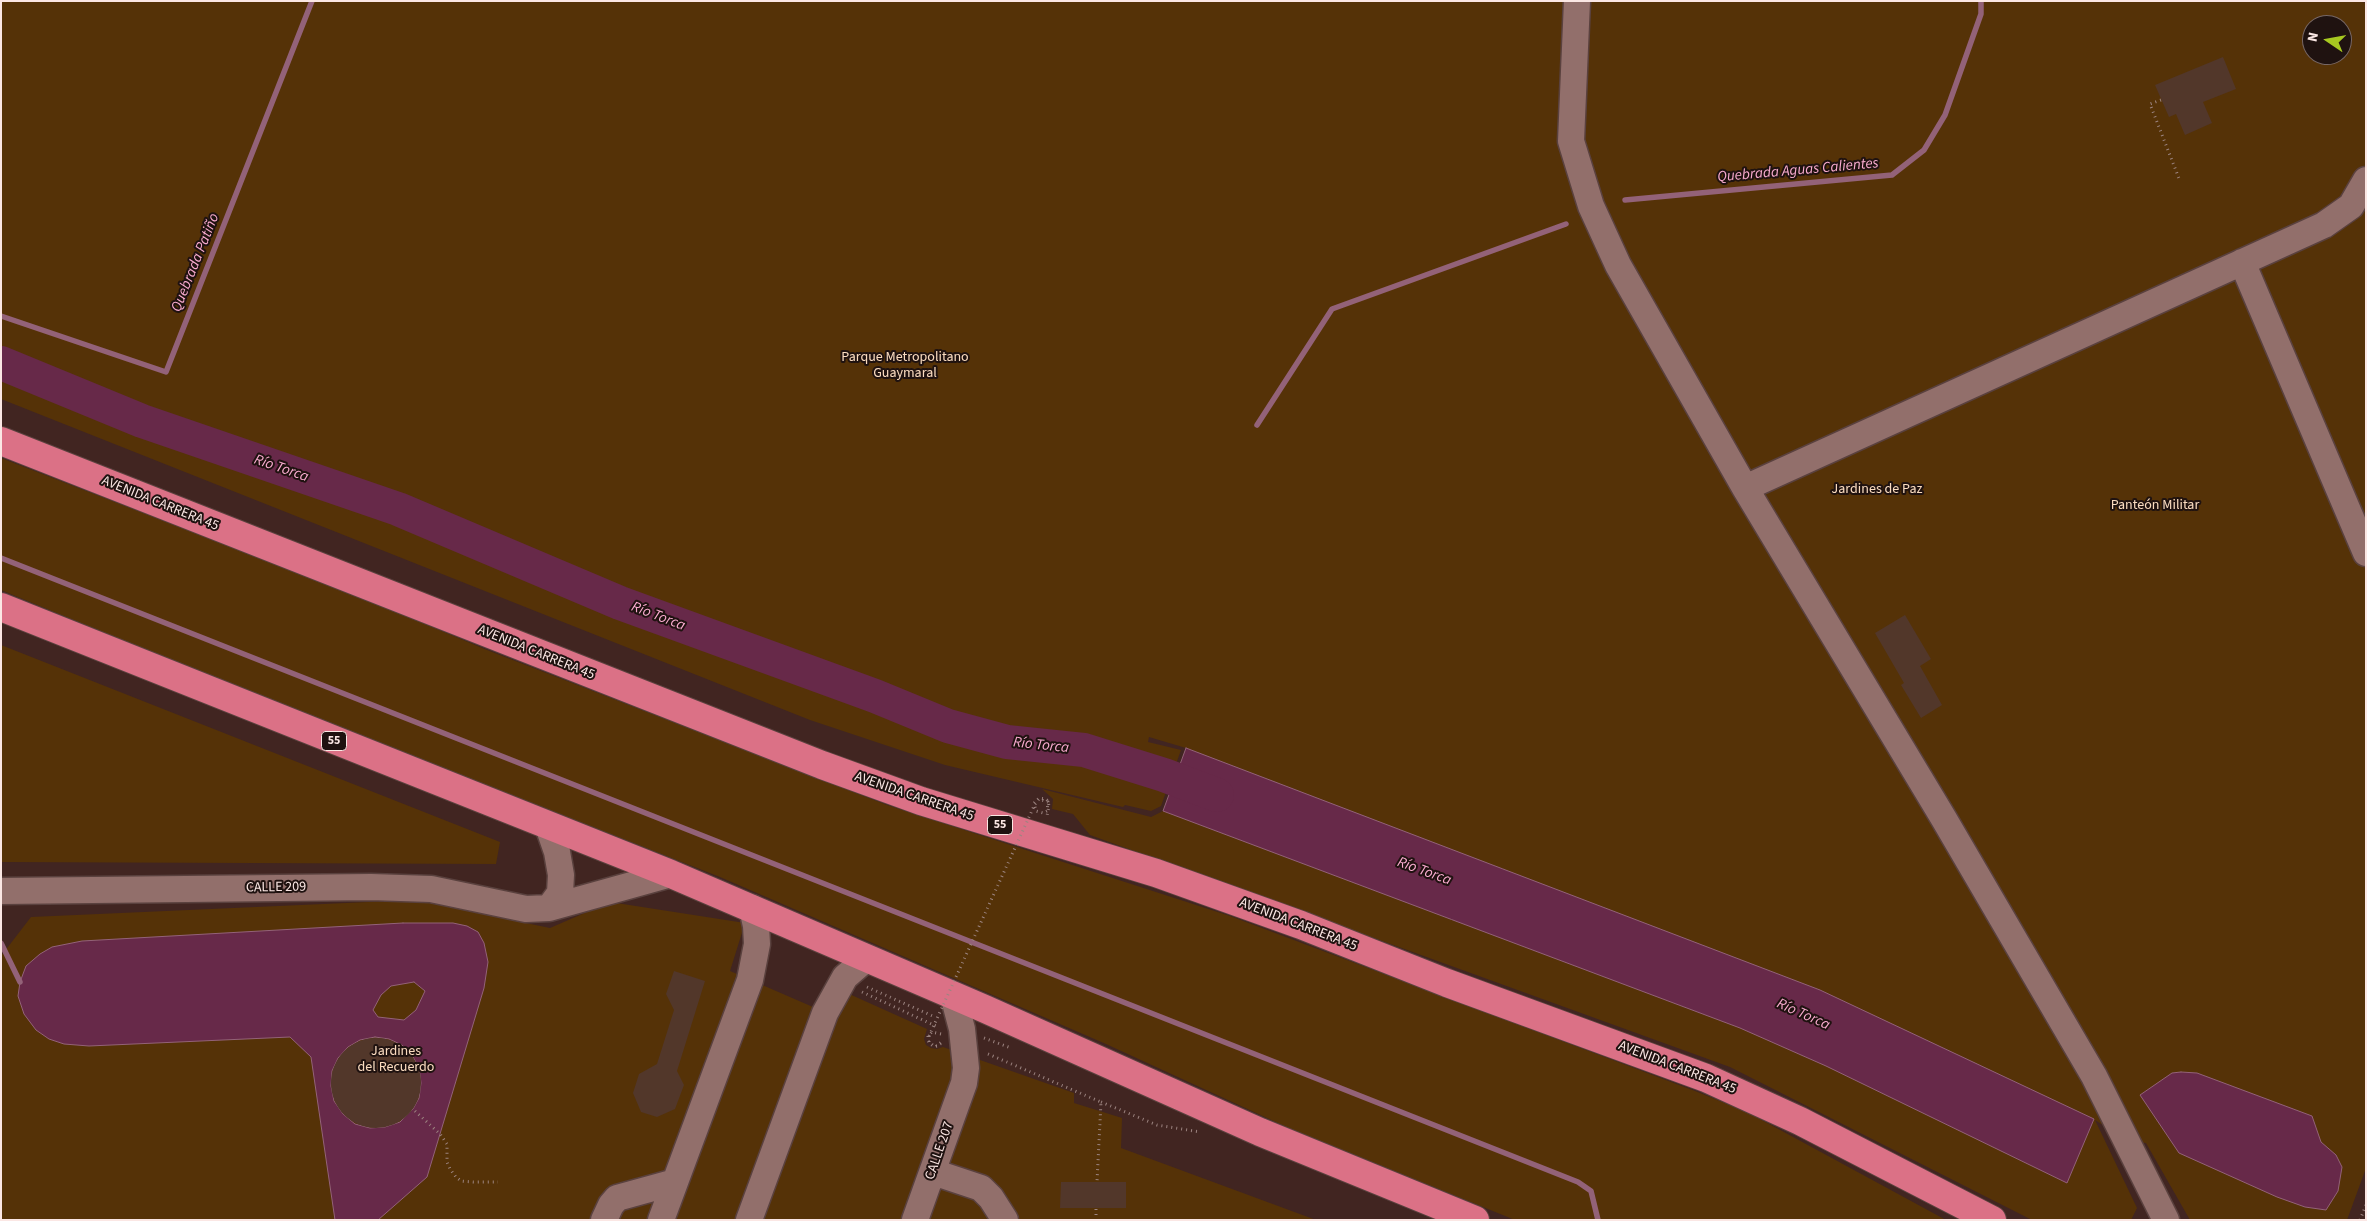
<!DOCTYPE html>
<html>
<head>
<meta charset="utf-8">
<style>
  body { margin:0 }
  #map { position:relative; width:2367px; height:1221px; overflow:hidden; background:#412521; font-family:"Source Sans 3",sans-serif }
  canvas { display:block }
  .frame { position:absolute; inset:0; border:2px solid #fbe7e4; pointer-events:none }
  .north { position:absolute; left:2302px; top:15px; width:50px; height:50px; box-sizing:border-box; background:#1f1210; border:1px solid #776765; border-radius:50%; rotate:282deg; font-size:14px; font-weight:700; line-height:20px; text-align:center; color:#fbe7e4 }
  .north::after { content:''; display:block; margin:auto; width:18px; height:22px; background:#a7c820; clip-path:polygon(50% 0,100% 100%,50% 72%,0 100%) }
</style>
</head>
<body>
<div id="map">
<canvas width="2367" height="1221"></canvas>
<div class="frame"></div>
<div class="north">N</div>
</div>
<script>
const c = document.querySelector('canvas').getContext('2d');
c.lineJoin = 'round';
function fill(path, color) { c.fillStyle = color; c.fill(path, 'evenodd'); }
const toPath = rows => new Path2D(rows.map(r => 'M' + r).join(''));
function stroke(path, color, width, dash) { c.strokeStyle = color; c.lineWidth = width; c.lineCap = dash ? 'butt' : 'round'; c.setLineDash(dash || []); c.stroke(path); }
function label(font, color, halo, rows, align = 'center') {
  c.font = font + ' "Source Sans 3",sans-serif'; c.lineWidth = 4; c.setLineDash([]); c.textBaseline = 'middle'; c.strokeStyle = halo; c.fillStyle = color; for (const [text, x, y, turn = 0] of rows) {
    c.save(); c.translate(x, y); c.rotate((+turn || 0) * Math.PI / 180); c.textAlign = isNaN(turn) ? turn : align; if (halo) c.strokeText(text, 0, 0); c.fillText(text, 0, 0); c.restore();
  }
}
fill(toPath([
  [1,1,2357,1,2366,3,2366,1168,2347,1220,2190,1220,2146,1143,2128,1141,2095,1120,2137,1208,2131,1220,2032,1220,1730,1067,1090,835,1073,814,1052,809,1053,799,1042,789,1151,817,1163,811,1740,1028,1826,1066,2067,1182,1186,748,1149,737,1148,742,1181,750,1161,806,1151,811,1125,805,1123,807,945,765,810,720,1,399],
  [2312,25,2342,25,2342,55,2312,55],
  [1,458,358,596,487,650,887,805,1230,916,1695,1091,1747,1112,1946,1220,1515,1220,1291,1129,1106,1044,720,877,219,680,1,590],
  [1,645,500,842,496,864,1,862],
  [414,900,550,928,610,902,745,923,730,971,836,1017,847,993,927,1029,924,1039,926,1045,931,1048,937,1049,943,1047,1074,1093,1074,1103,1122,1118,1121,1148,1316,1220,1,1220,1,956,31,917]
]), '#553207');
const water = toPath([
  [1186,748,1820,990,2094,1119,2067,1183,1826,1066,1740,1028,1163,811,1186,748],
  [403,923,453,923,467,926,478,932,484,943,488,962,484,988,427,1177,378,1220,335,1220,311,1057,290,1037,89,1046,64,1044,49,1039,36,1030,24,1014,18,996,20,982,26,966,40,954,52,947,82,941,403,923],
  [414,982,425,991,416,1010,404,1020,378,1017,373,1010,381,995,391,986,414,982],
  [375,1037,389,1039,402,1045,412,1055,419,1068,421,1083,419,1098,413,1109,400,1122,385,1127,370,1128,355,1124,343,1114,334,1101,331,1086,332,1071,338,1058,348,1047,360,1040,375,1037],
  [2181,1072,2197,1073,2312,1116,2321,1142,2336,1155,2342,1167,2338,1191,2326,1210,2305,1207,2277,1197,2179,1153,2140,1095,2172,1073,2181,1072]
]);
fill(water, '#672949');
stroke(water, '#936278', 1);
stroke(toPath([
  [1625,200,1892,175,1924,150,1945,115,1981,14,1981,1],
  [1,316,166,372,312,1],
  [1257,425,1332,309,1566,224],
  [1,558,1578,1182,1591,1191,1598,1220],
  [1,943,20,982]
]), '#936278', 5.5);
stroke(toPath([
  [1,363,142,421,398,509,620,603,875,696,948,726,1007,742,1084,750,1164,775,1217,795]
]), '#672949', 34);
fill(toPath([
  [2223,57,2236,89,2203,102,2212,123,2185,135,2176,114,2169,117,2155,85],
  [1905,615,1931,659,1920,666,1942,705,1921,718,1901,685,1904,683,1875,633],
  [674,971,705,981,677,1071,684,1085,675,1109,657,1117,641,1112,633,1093,639,1074,657,1064,674,1010,666,994],
  '331 1083a45 45 0 1 1 90 0a45 45 0 1 1-90 0Z',
  [1061,1182,1126,1182,1126,1208,1060,1208]
]), '#52372a');
const minor = toPath([
  [1577,1,1571,141,1591,206,1618,265,1745,488,1944,819,2094,1076,2166,1220],
  [2242,262,2366,553],
  [1745,488,2324,225,2351,206,2366,180],
  [548,826,557,852,561,875,560,893,549,908],
  [1,891,371,887,431,889,526,909,549,908,671,874],
  [933,1172,981,1188,991,1198,1005,1220],
  [604,1220,611,1205,617,1198,675,1182],
  [661,1220,750,980,757,944,756,926,752,908],
  [749,1220,825,1013,845,977,867,958],
  [915,1220,964,1083,966,1068,962,1029,953,995]
]);
const highway = toPath([
  [1,441,822,765,921,801,1156,873,1301,925,1447,983,1706,1078,1800,1121,1992,1220],
  [1,607,671,874,985,1009,1260,1132,1475,1220]
]);
stroke(minor, '#5a413e', 29);
stroke(highway, '#5a413e', 30);
stroke(toPath([
  [2161,100,2150,104,2180,181],
  [1035,804,1039,799,1048,802,1047,811,1043,813,1036,811,1034,803,1039,798,1046,799,1048,801,1049,806,1047,816],
  [867,987,935,1017],
  [862,992,938,1027],
  [941,1034,932,1032,928,1036,928,1041,935,1047,942,1043],
  [929,1036,929,1043,933,1046,937,1046,941,1042],
  [984,1038,1011,1048],
  [988,1054,1101,1102,1097,1182],
  [1101,1102,1157,1125,1200,1132],
  [415,1111,440,1134,447,1144,447,1162,450,1169,456,1177,461,1181,473,1182,498,1182],
  [1096,1220,1096,1208],
  [2360,1220,2366,1205]
]), '#9c8480', 3, [1, 4]);
stroke(minor, '#926f6b', 26);
stroke(highway, '#db7186', 28);
stroke(toPath([
  [929,1036,1035,804]
]), '#9c8480', 3, [1, 4]);
for (const [x, y, w] of [
  [334,741,25],
  [1000,825,25]
]) { const box = new Path2D(); box.roundRect(x - w / 2, y - 9.5, w, 19, 4); c.fillStyle = '#1f1210'; c.fill(box); stroke(box, '#fbe7e4', 1); }
label('bold 12px', '#fbe7e4', null, [
  ["55",334,741],
  ["55",1000,825]
]);
label('14px', '#fbdcc0', '#1f1210', [
  ["Parque Metropolitano",905,358],
  ["Guaymaral",905,374],
  ["Jardines de Paz",1877,490],
  ["Panteón Militar",2155,506],
  ["Jardines",396,1052],
  ["del Recuerdo",396,1068]
]);
label('14px', '#fbe7e4', '#1f1210', [
  ["AVENIDA CARRERA 45",160,504,22],
  ["AVENIDA CARRERA 45",536,653,22],
  ["AVENIDA CARRERA 45",914,797,19],
  ["CALLE 209",276,888,-1],
  ["AVENIDA CARRERA 45",1298,925,21],
  ["AVENIDA CARRERA 45",1677,1068,21],
  ["CALLE 207",940,1151,-71]
]);
label('italic 15px', '#faacd0', '#1f1210', [
  ["Quebrada Aguas Calientes",1798,171,-5],
  ["Quebrada Patiño",196,263,-68],
  ["Río Torca",281,469,19],
  ["Río Torca",658,617,21],
  ["Río Torca",1041,746,6],
  ["Río Torca",1424,872,20],
  ["Río Torca",1803,1015,24]
]);
</script>
</body>
</html>
